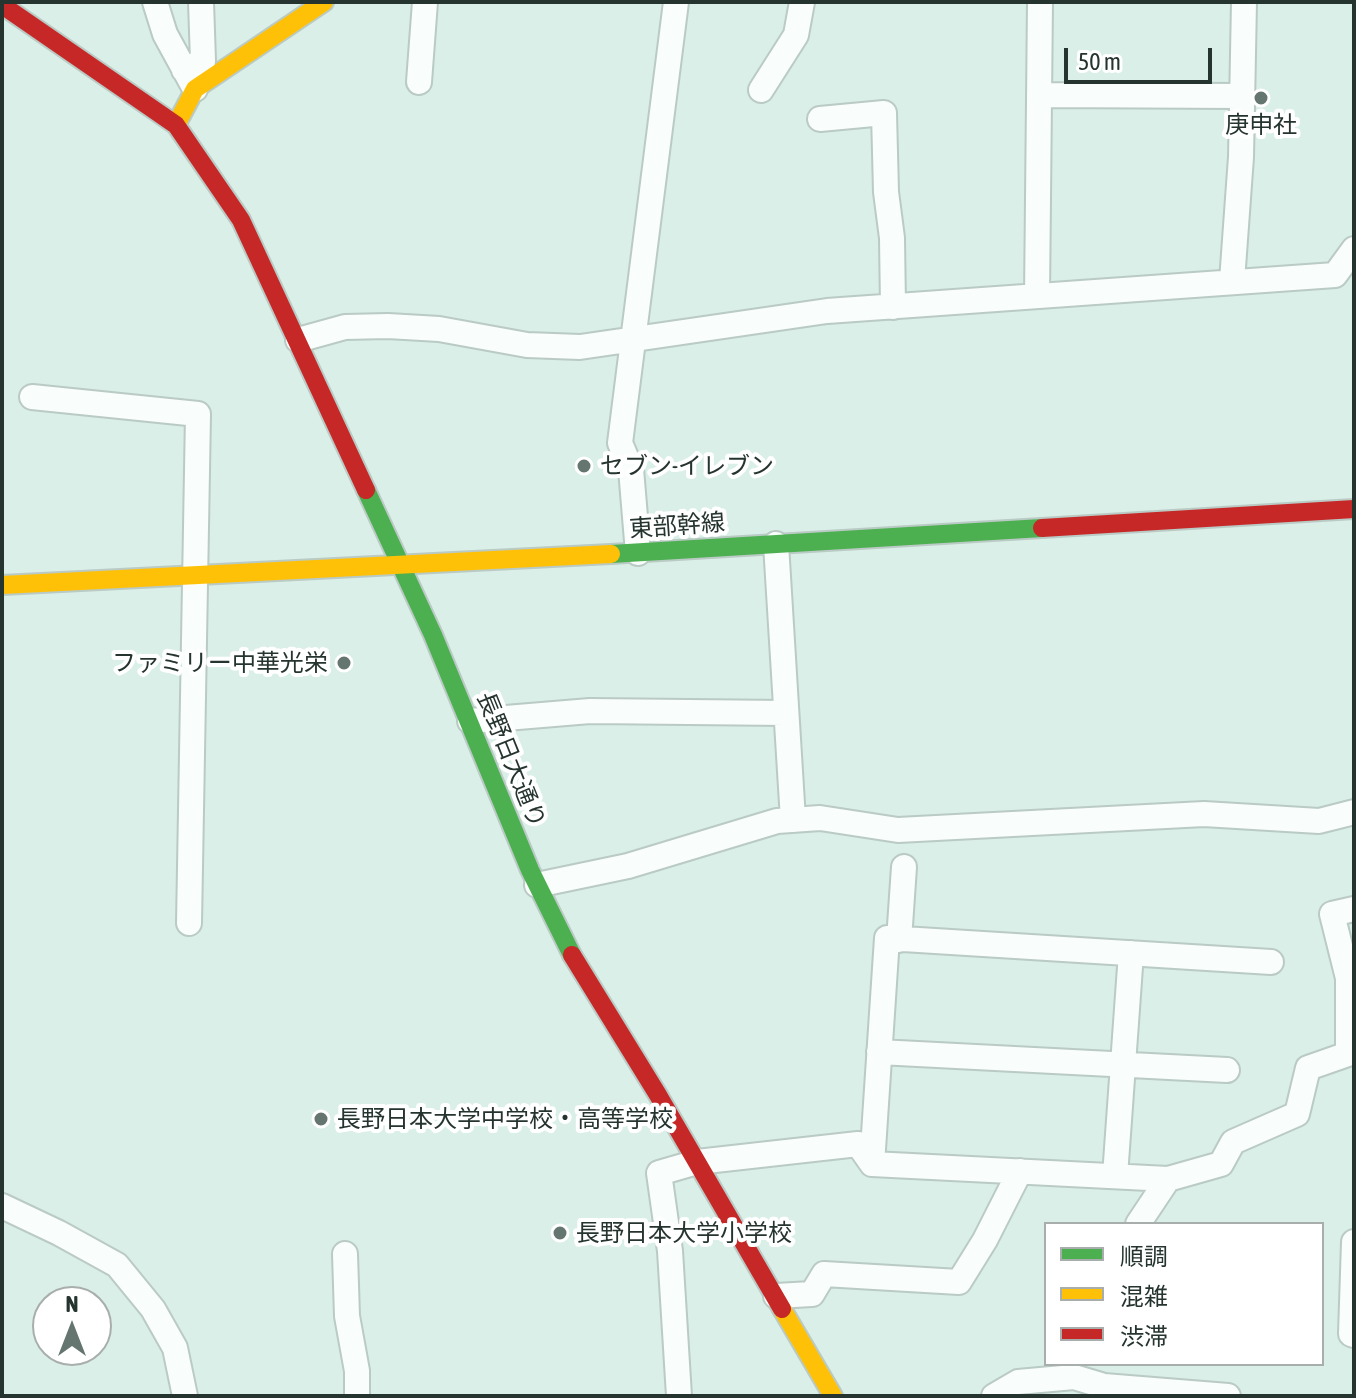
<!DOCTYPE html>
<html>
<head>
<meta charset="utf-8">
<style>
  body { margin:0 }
  #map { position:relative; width:1356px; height:1398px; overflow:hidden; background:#daefe7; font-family:"Asap Condensed","Noto Sans JP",sans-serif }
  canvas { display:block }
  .frame { position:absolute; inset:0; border:4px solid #26342f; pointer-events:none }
  .legend { position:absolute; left:1044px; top:1222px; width:280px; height:144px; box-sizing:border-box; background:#fff; border:2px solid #a8aeac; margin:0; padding:10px 14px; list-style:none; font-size:24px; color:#26342f }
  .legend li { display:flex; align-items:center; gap:16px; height:40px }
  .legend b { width:40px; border:2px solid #a8aeac }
  .north { position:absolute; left:32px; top:1286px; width:80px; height:80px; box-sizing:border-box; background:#fff; border:2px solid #a8aeac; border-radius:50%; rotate:0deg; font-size:22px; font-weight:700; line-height:32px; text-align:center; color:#26342f }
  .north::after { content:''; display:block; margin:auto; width:28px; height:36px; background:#65756f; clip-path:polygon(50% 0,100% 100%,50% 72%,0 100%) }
  .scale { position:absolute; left:1064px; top:48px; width:148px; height:36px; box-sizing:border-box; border:4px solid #26342f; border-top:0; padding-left:10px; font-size:24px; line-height:28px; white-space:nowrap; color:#26342f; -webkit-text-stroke:6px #fff; paint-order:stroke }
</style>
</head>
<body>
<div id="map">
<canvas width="1356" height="1398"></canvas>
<div class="frame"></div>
<ul class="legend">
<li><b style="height:10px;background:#4caf50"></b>順調</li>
<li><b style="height:10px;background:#ffc107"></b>混雑</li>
<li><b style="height:10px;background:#c62828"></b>渋滞</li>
</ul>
<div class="north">N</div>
<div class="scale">50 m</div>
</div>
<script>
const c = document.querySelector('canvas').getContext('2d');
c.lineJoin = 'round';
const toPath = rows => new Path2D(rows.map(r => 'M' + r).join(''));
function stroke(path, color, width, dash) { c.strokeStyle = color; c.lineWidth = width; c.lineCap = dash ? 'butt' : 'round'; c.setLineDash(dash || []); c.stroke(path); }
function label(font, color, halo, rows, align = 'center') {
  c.font = font + ' "Asap Condensed","Noto Sans JP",sans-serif'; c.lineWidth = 8; c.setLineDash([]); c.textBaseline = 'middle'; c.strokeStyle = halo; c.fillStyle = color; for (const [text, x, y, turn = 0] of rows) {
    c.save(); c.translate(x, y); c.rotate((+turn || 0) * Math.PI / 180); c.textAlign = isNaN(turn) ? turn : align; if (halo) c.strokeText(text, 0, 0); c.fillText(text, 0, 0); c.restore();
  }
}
const street = toPath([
  [155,2,165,34,195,89],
  [184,70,203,61,201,2],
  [419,82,425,2],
  [761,90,796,35,802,2],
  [1039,95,1241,96],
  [820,119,884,113,886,192,892,238,893,307],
  [1232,281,1241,157,1244,2],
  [1037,296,1040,2],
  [298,340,345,327,388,326,439,329,527,345,580,347,827,311,1335,275,1354,249],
  [32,397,198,414,189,923],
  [776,544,793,820],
  [638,553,631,469,620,443,676,2],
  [470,721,590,711,786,713],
  [537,885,628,866,777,821,820,818,898,830,1204,814,1319,821,1354,812],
  [899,940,904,867],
  [879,1052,1227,1070],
  [872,1164,887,938,1271,962],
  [1115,1176,1131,953],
  [1168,1179,1221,1164,1233,1142,1297,1114,1308,1068,1348,1054,1348,978,1332,914,1354,909],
  [2,1206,59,1233,117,1265,153,1309,175,1348,185,1396],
  [1354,1242,1351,1334,1354,1335],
  [345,1254,347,1316,357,1371,357,1396],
  [776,1296,812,1294,824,1274,959,1282,985,1240,1020,1171],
  [679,1396,670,1251,659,1173,697,1162,858,1144,872,1164,1168,1179,1138,1224],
  [994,1396,1018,1382,1074,1377,1104,1386,1228,1396]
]);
const fast = toPath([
  [366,490,433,635,530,870,572,955],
  [611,554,1042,528]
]);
const slow = toPath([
  [176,125,195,89,324,2],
  [2,585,611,554],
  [782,1309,833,1396]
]);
const jam = toPath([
  [2,5,176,125,241,220,366,490],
  [1042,528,1354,509],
  [572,955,658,1095,782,1309]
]);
stroke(street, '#bacac4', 28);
stroke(fast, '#bacac4', 22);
stroke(slow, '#bacac4', 22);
stroke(jam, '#bacac4', 22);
stroke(street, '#f9fdfb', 24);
stroke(fast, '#4caf50', 18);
stroke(slow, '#ffc107', 18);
stroke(jam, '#c62828', 18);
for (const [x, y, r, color] of [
  [1261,98,8,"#65756f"],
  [584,466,8,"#65756f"],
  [344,663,8,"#65756f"],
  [321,1119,8,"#65756f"],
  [560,1233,8,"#65756f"]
]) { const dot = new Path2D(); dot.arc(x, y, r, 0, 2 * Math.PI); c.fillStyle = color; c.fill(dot); stroke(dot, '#fff', 3); }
label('24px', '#26342f', '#fff', [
  ["庚申社",1261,125,"center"],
  ["セブン-イレブン",600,466],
  ["ファミリー中華光栄",328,663,"right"],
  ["長野日本大学中学校・高等学校",337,1119],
  ["長野日本大学小学校",576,1233]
], 'left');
label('24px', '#26342f', '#fff', [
  ["東部幹線",677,526,-4],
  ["長野日大通り",511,760,68]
]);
</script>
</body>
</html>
